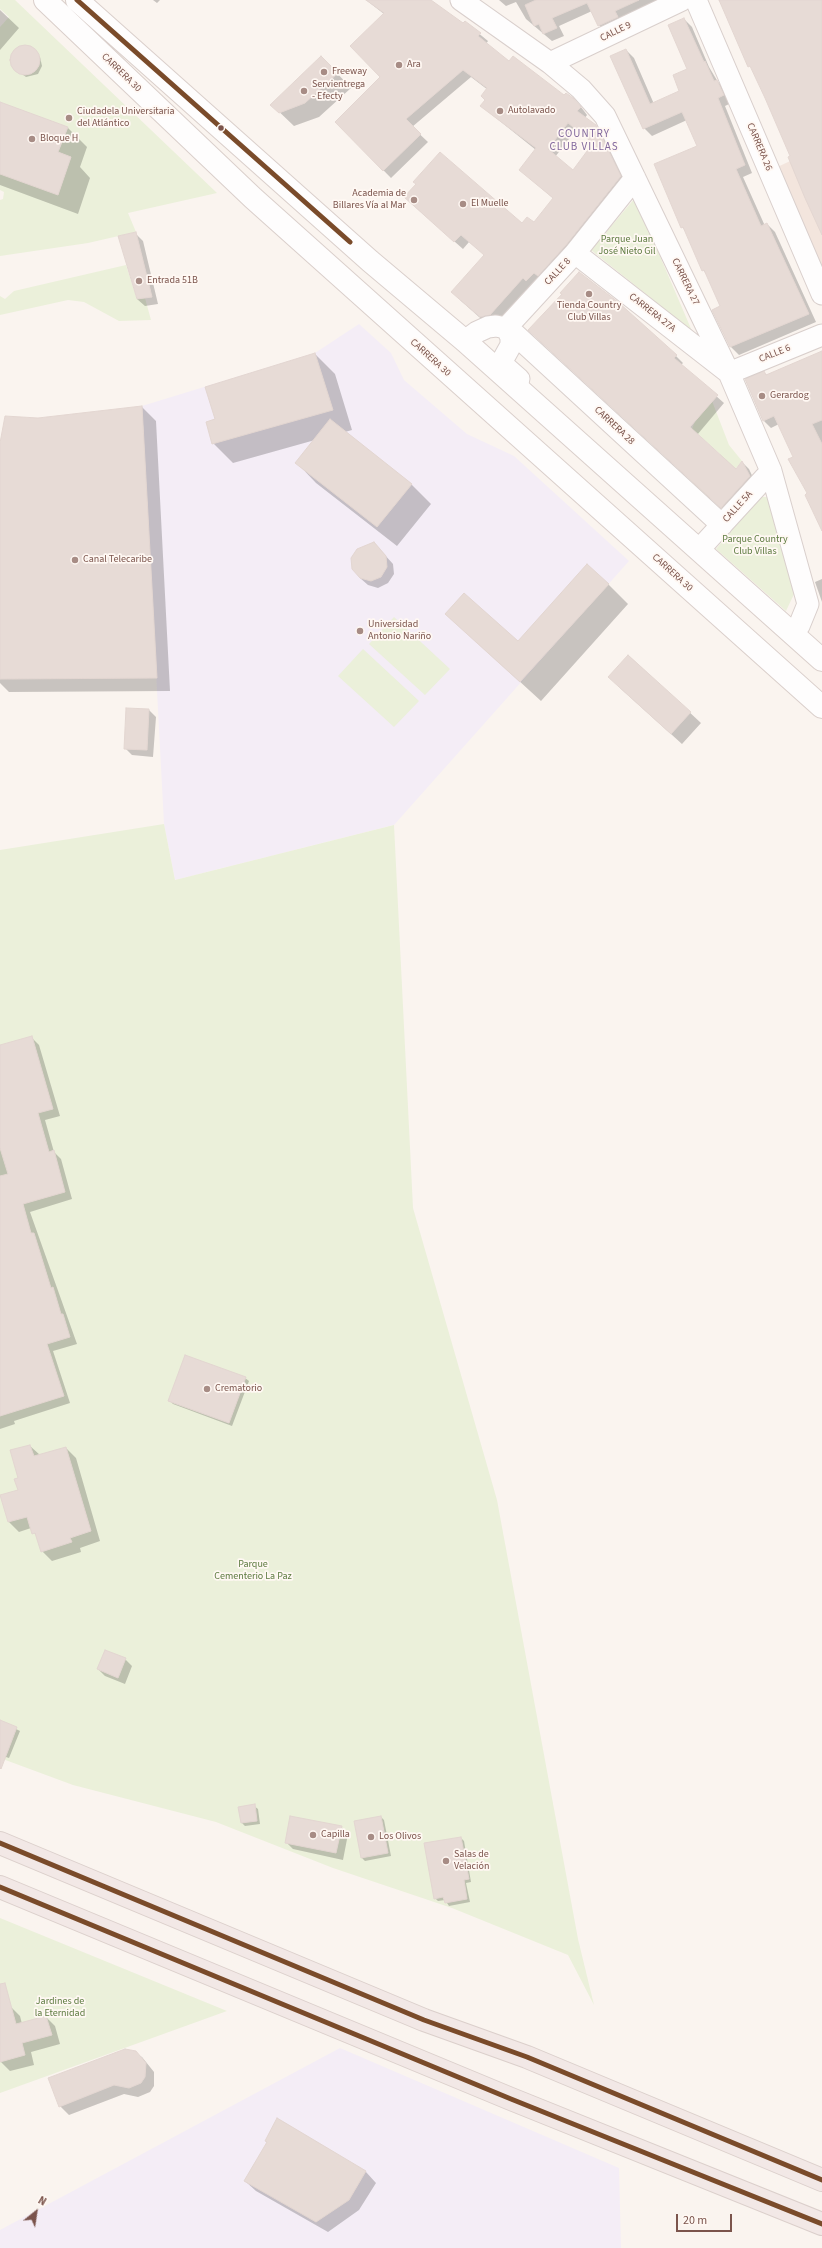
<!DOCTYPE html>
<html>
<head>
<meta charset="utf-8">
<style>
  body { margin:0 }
  #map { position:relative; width:822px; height:2248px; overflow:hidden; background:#faf4ef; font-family:"Source Sans 3",sans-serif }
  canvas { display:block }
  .north { position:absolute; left:16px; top:2192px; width:40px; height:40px; -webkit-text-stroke:3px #fff8f3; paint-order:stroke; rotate:30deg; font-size:11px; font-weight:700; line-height:16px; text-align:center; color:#7b544c }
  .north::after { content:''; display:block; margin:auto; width:14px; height:18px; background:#7b544c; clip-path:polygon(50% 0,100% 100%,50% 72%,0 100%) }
  .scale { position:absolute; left:676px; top:2214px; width:56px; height:18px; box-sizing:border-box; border:2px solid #7b544c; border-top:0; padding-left:5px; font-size:12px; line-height:14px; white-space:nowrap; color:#7b544c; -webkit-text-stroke:3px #fff8f3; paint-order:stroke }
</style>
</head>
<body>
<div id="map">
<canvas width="822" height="2248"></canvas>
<div class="north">N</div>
<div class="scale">20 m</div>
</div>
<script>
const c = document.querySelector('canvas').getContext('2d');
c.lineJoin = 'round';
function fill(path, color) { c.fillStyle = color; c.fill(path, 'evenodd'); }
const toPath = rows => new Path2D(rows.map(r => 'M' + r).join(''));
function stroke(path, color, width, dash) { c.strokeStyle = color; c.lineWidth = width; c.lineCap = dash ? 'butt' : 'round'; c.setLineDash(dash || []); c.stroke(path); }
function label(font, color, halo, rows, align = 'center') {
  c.font = font + ' "Source Sans 3",sans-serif'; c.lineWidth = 3.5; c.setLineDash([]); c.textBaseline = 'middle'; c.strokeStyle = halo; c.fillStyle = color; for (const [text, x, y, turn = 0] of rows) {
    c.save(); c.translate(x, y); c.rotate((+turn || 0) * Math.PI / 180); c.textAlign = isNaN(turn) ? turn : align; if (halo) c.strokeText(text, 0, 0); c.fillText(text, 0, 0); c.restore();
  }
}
fill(toPath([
  [822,146,822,285,769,171]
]), '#f3e5dd');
fill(toPath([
  [359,324,391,353,404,380,467,434,514,456,629,561,394,825,175,880,164,824,142,406,315,353],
  [340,2048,619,2168,621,2248,0,2248,0,2230]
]), '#f4edf6');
fill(toPath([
  [0,0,15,0,217,193,128,213,136,232,88,243,0,256,0,200,3,199,4,192,0,190,0,173,58,194,71,157,58,152,68,127,0,103,0,27,9,17,0,9],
  [635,198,692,331,591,250],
  [126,265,137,299,145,298,151,320,119,321,84,302,68,300,0,315,0,296,5,299,14,291],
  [712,401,729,445,742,461,710,499,694,483,720,454,692,429,695,421],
  [760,497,769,497,795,592,786,611,716,549],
  [394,617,450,669,425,695,369,644],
  [363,649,419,701,394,727,338,676],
  [164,824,175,880,394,825,413,1208,497,1500,578,1939,594,2005,568,1955,452,1908,333,1868,216,1822,73,1785,0,1758,0,850],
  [0,1918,227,2011,0,2093]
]), '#ebf0da');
fill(toPath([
  [153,0,160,0,157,3],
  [366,0,429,0,463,25,465,22,488,41,486,44,510,62,581,107,587,115,585,118,604,134,628,184,535,288,531,285,498,322,488,325,460,300,485,255,469,242,463,249,413,205,522,225,534,223,554,199,520,170,536,150,481,106,486,100,488,90,471,77,412,127,428,142,391,178,336,122,381,77,384,14],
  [576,130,594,144,573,171,555,157],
  [499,0,662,0,606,33,599,25,592,11,559,26,564,36,552,41,526,19,516,2,506,6],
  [0,10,19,28,0,50],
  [684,19,692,27,709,67,718,82,725,89,731,103,725,106,752,173,743,177,765,226,767,224,775,232,816,322,739,355,731,347,713,311,721,307,707,275,703,270,686,232,682,227,698,146,687,120,652,136,644,128,626,50,634,58,654,104,681,92,688,70],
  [20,47,29,47,40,57,42,66,38,74,26,77,15,69,12,57,14,51],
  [335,71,351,88,319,117,294,126,272,105],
  [0,103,67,127,87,147,80,167,90,178,78,214,0,185],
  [136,234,143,241,158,304,145,306,137,299],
  [618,303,676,356,683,363,681,365,724,403,697,435,736,470,742,462,749,469,756,484,729,514,536,337],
  [822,352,822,528,794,457,779,424,771,428,764,421,764,373,767,375],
  [315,354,335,374,352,430,345,432,411,484,431,504,397,546,316,483,297,463,315,440,233,463,213,443,216,420],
  [142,407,156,421,170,691,9,692,0,683,0,449,38,419],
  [374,543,393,564,394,574,388,583,378,588,368,585,360,578],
  [822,579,822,602,815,582],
  [608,584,628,604,541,701,446,614,518,643],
  [629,656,701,723,682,744,620,688],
  [149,710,156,717,153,757,132,755,125,748],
  [31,1037,39,1045,60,1116,45,1120,54,1152,61,1159,72,1199,30,1212,77,1344,53,1351,70,1403,14,1421,15,1424,0,1429,0,1047],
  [245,1378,249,1381,232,1426,173,1404,169,1400],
  [30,1446,40,1455,66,1448,76,1458,100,1541,80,1548,81,1552,52,1561,42,1551,38,1538,31,1528,19,1532,9,1522],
  [125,1659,132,1666,125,1684,105,1676,98,1669],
  [0,1721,20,1731,9,1758,0,1755],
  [254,1806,258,1809,260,1824,245,1826,242,1823],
  [381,1817,384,1820,391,1856,365,1861,362,1858,355,1822],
  [341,1827,348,1834,343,1860,293,1849,286,1842],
  [461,1838,464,1841,471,1882,466,1883,470,1902,449,1906,445,1900,438,1901,435,1898],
  [10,2006,20,2016,22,2024,46,2017,55,2026,60,2044,31,2052,34,2065,10,2071,1,2062,0,2057,0,2009],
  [130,2050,142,2057,154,2072,154,2086,150,2092,138,2097,124,2094,69,2115,60,2106],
  [278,2119,366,2172,376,2183,359,2210,328,2232,256,2191,245,2181,268,2143,266,2141]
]), '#0003');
const building = toPath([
  [366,0,431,0,463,23,465,21,481,33,478,36,509,61,513,56,564,95,566,93,573,98,581,107,577,111,596,125,621,176,566,245,538,276,534,273,526,281,523,278,490,315,480,317,451,292,484,255,461,235,454,242,404,197,416,184,413,182,440,152,522,223,527,217,534,222,553,198,519,170,536,148,480,106,485,100,481,96,487,88,463,70,406,119,421,134,383,171,335,122,380,77,350,46,384,13,366,0],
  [568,123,593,143,573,170,548,149,568,123],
  [536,0,639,0,615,11,618,17,598,26,587,3,552,18,557,28,543,34,539,24,534,26,525,5,536,0],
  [719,0,822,0,822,235,805,198,788,157,790,156,765,98,750,66,748,67,719,0],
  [684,18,704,62,705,61,714,81,717,80,724,95,718,98,745,165,736,169,761,226,767,223,809,314,730,347,712,310,720,306,704,270,702,271,683,227,681,228,654,164,697,146,682,112,643,129,610,56,626,49,650,104,679,91,673,75,687,69,668,25,684,18],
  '10 60a15 15 0 1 1 30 0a15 15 0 1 1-30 0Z',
  [321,56,338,73,305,103,279,113,270,105,321,56],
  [0,102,68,127,58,152,71,157,58,195,0,174,0,102],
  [136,232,152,297,137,299,118,236,136,232],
  [579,272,618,302,677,355,674,358,718,395,690,427,736,469,742,461,750,476,721,508,528,330,562,294,560,293,579,272],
  [822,351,822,420,812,424,822,444,822,531,805,495,807,493,788,459,793,457,774,416,763,421,745,379,764,371,766,375,822,351],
  [315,353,333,410,212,444,206,422,215,419,205,387,315,353],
  [142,406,157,678,0,679,0,443,5,416,38,418,142,406],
  [330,419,412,484,377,527,295,463,330,419],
  [374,542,386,556,387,567,381,577,371,581,360,578,352,569,351,558,357,549,374,542],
  [587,564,609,584,520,682,445,614,464,593,518,641,587,564],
  [628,655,691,712,671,734,608,677,628,655],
  [126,708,149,709,147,750,124,749,126,708],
  [32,1036,53,1109,38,1113,49,1152,54,1150,65,1192,23,1204,31,1233,34,1233,51,1288,53,1287,61,1314,63,1314,70,1337,47,1344,64,1396,0,1416,0,1176,8,1174,0,1148,0,1045,32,1036],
  [185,1355,246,1377,229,1423,168,1401,185,1355],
  [30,1445,34,1456,66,1447,91,1531,70,1538,72,1542,41,1552,35,1533,32,1534,27,1517,8,1522,0,1495,18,1490,14,1479,18,1478,10,1450,30,1445],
  [105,1650,126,1658,118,1678,97,1669,105,1650],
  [0,1720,17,1727,1,1769,0,1768,0,1720],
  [255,1804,257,1821,241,1823,238,1807,255,1804],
  [290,1816,342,1826,336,1853,285,1843,290,1816],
  [381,1816,388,1853,361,1858,354,1821,381,1816],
  [461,1837,469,1879,464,1880,467,1899,445,1903,443,1897,434,1899,424,1843,461,1837],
  [5,1983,16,2024,46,2016,52,2035,22,2043,25,2055,0,2062,0,1984,5,1983],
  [125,2049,136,2051,146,2063,145,2077,141,2083,129,2088,114,2085,59,2107,48,2078,125,2049],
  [277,2118,366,2171,349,2200,316,2222,244,2181,267,2142,265,2141,277,2118]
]);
fill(building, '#e7dbd6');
stroke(building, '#e3d6d1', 1);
const street = toPath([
  [461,0,550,63,581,89,605,116,729,373,771,471,808,604,799,626],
  [696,0,822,294],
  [550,63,682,0],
  [575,253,729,373,822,335],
  [507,327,722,525],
  [506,328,511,337,511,345,501,363,519,379],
  [506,328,575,253,635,178],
  [465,341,477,332,488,327,496,326,506,328],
  [705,543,771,471]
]);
const secondary = toPath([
  [45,0,253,198,822,707],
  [77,0,370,261,465,341,822,660]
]);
const highway = toPath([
  [0,1843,424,2020,527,2057,822,2180],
  [0,1887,511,2099,822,2224]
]);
stroke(street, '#d9cfcc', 23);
stroke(secondary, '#dacfcb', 24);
stroke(highway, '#dbcfcb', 24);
stroke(street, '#fefdfd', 21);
stroke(secondary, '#fefdfd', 22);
stroke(highway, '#f2e8e6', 22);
stroke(toPath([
  [77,0,350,242],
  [0,1843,424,2020,527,2057,822,2180],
  [0,1887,511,2099,822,2224]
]), '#7a4b2a', 5);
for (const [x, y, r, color] of [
  [399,65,4,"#a78c85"],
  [324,72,4,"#a78c85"],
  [304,91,4,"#a78c85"],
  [500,111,4,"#a78c85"],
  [69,118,4,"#a78c85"],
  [221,128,3.5,"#7b544c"],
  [32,139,4,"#a78c85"],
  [414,200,4,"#a78c85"],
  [463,204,4,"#a78c85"],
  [139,281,4,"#a78c85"],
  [589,294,4,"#a78c85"],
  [762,396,4,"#a78c85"],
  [75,560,4,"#a78c85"],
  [360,631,4,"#a78c85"],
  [207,1389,4,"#a78c85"],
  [313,1835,4,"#a78c85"],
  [371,1837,4,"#a78c85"],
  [446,1861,4,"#a78c85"]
]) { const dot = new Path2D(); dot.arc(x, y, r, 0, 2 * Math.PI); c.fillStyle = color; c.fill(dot); stroke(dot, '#fff8f3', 1.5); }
label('10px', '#7b544c', '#fff8f3', [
  ["CALLE 9",616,32,-26],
  ["CARRERA 30",121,73,44],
  ["CARRERA 26",759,147,67],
  ["CALLE 8",558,272,-47],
  ["CARRERA 27",685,282,64],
  ["CARRERA 27A",652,313,38],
  ["CALLE 6",775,354,-22],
  ["CARRERA 30",430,358,42],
  ["CARRERA 28",614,426,43],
  ["CALLE 5A",738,507,-48],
  ["CARRERA 30",672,573,42]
]);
label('10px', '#7b544c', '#fff8f3', [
  ["Ara",407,65],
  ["Freeway",332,72],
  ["Servientrega",312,85],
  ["- Efecty",312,97],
  ["Autolavado",508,111],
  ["Ciudadela Universitaria",77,112],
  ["del Atlántico",77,124],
  ["Bloque H",40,139],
  ["Academia de",406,194,"right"],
  ["Billares Vía al Mar",406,206,"right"],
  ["El Muelle",471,204],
  ["Entrada 51B",147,281],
  ["Tienda Country",589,306,"center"],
  ["Club Villas",589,318,"center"],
  ["Gerardog",770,396],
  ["Canal Telecaribe",83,560],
  ["Universidad",368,625],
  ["Antonio Nariño",368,637],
  ["Crematorio",215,1389],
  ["Capilla",321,1835],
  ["Los Olivos",379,1837],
  ["Salas de",454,1855],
  ["Velación",454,1867]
], 'left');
label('10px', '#5d7b40', '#fff8f3', [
  ["Parque Juan",627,240],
  ["José Nieto Gil",627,252],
  ["Parque Country",755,540],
  ["Club Villas",755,552],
  ["Parque",253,1565],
  ["Cementerio La Paz",253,1577],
  ["Jardines de",60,2002],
  ["la Eternidad",60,2014]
]);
c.letterSpacing = '1px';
label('11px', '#82689d', '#fff8f3', [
  ["COUNTRY",584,135],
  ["CLUB VILLAS",584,148]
]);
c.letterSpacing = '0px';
</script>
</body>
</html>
